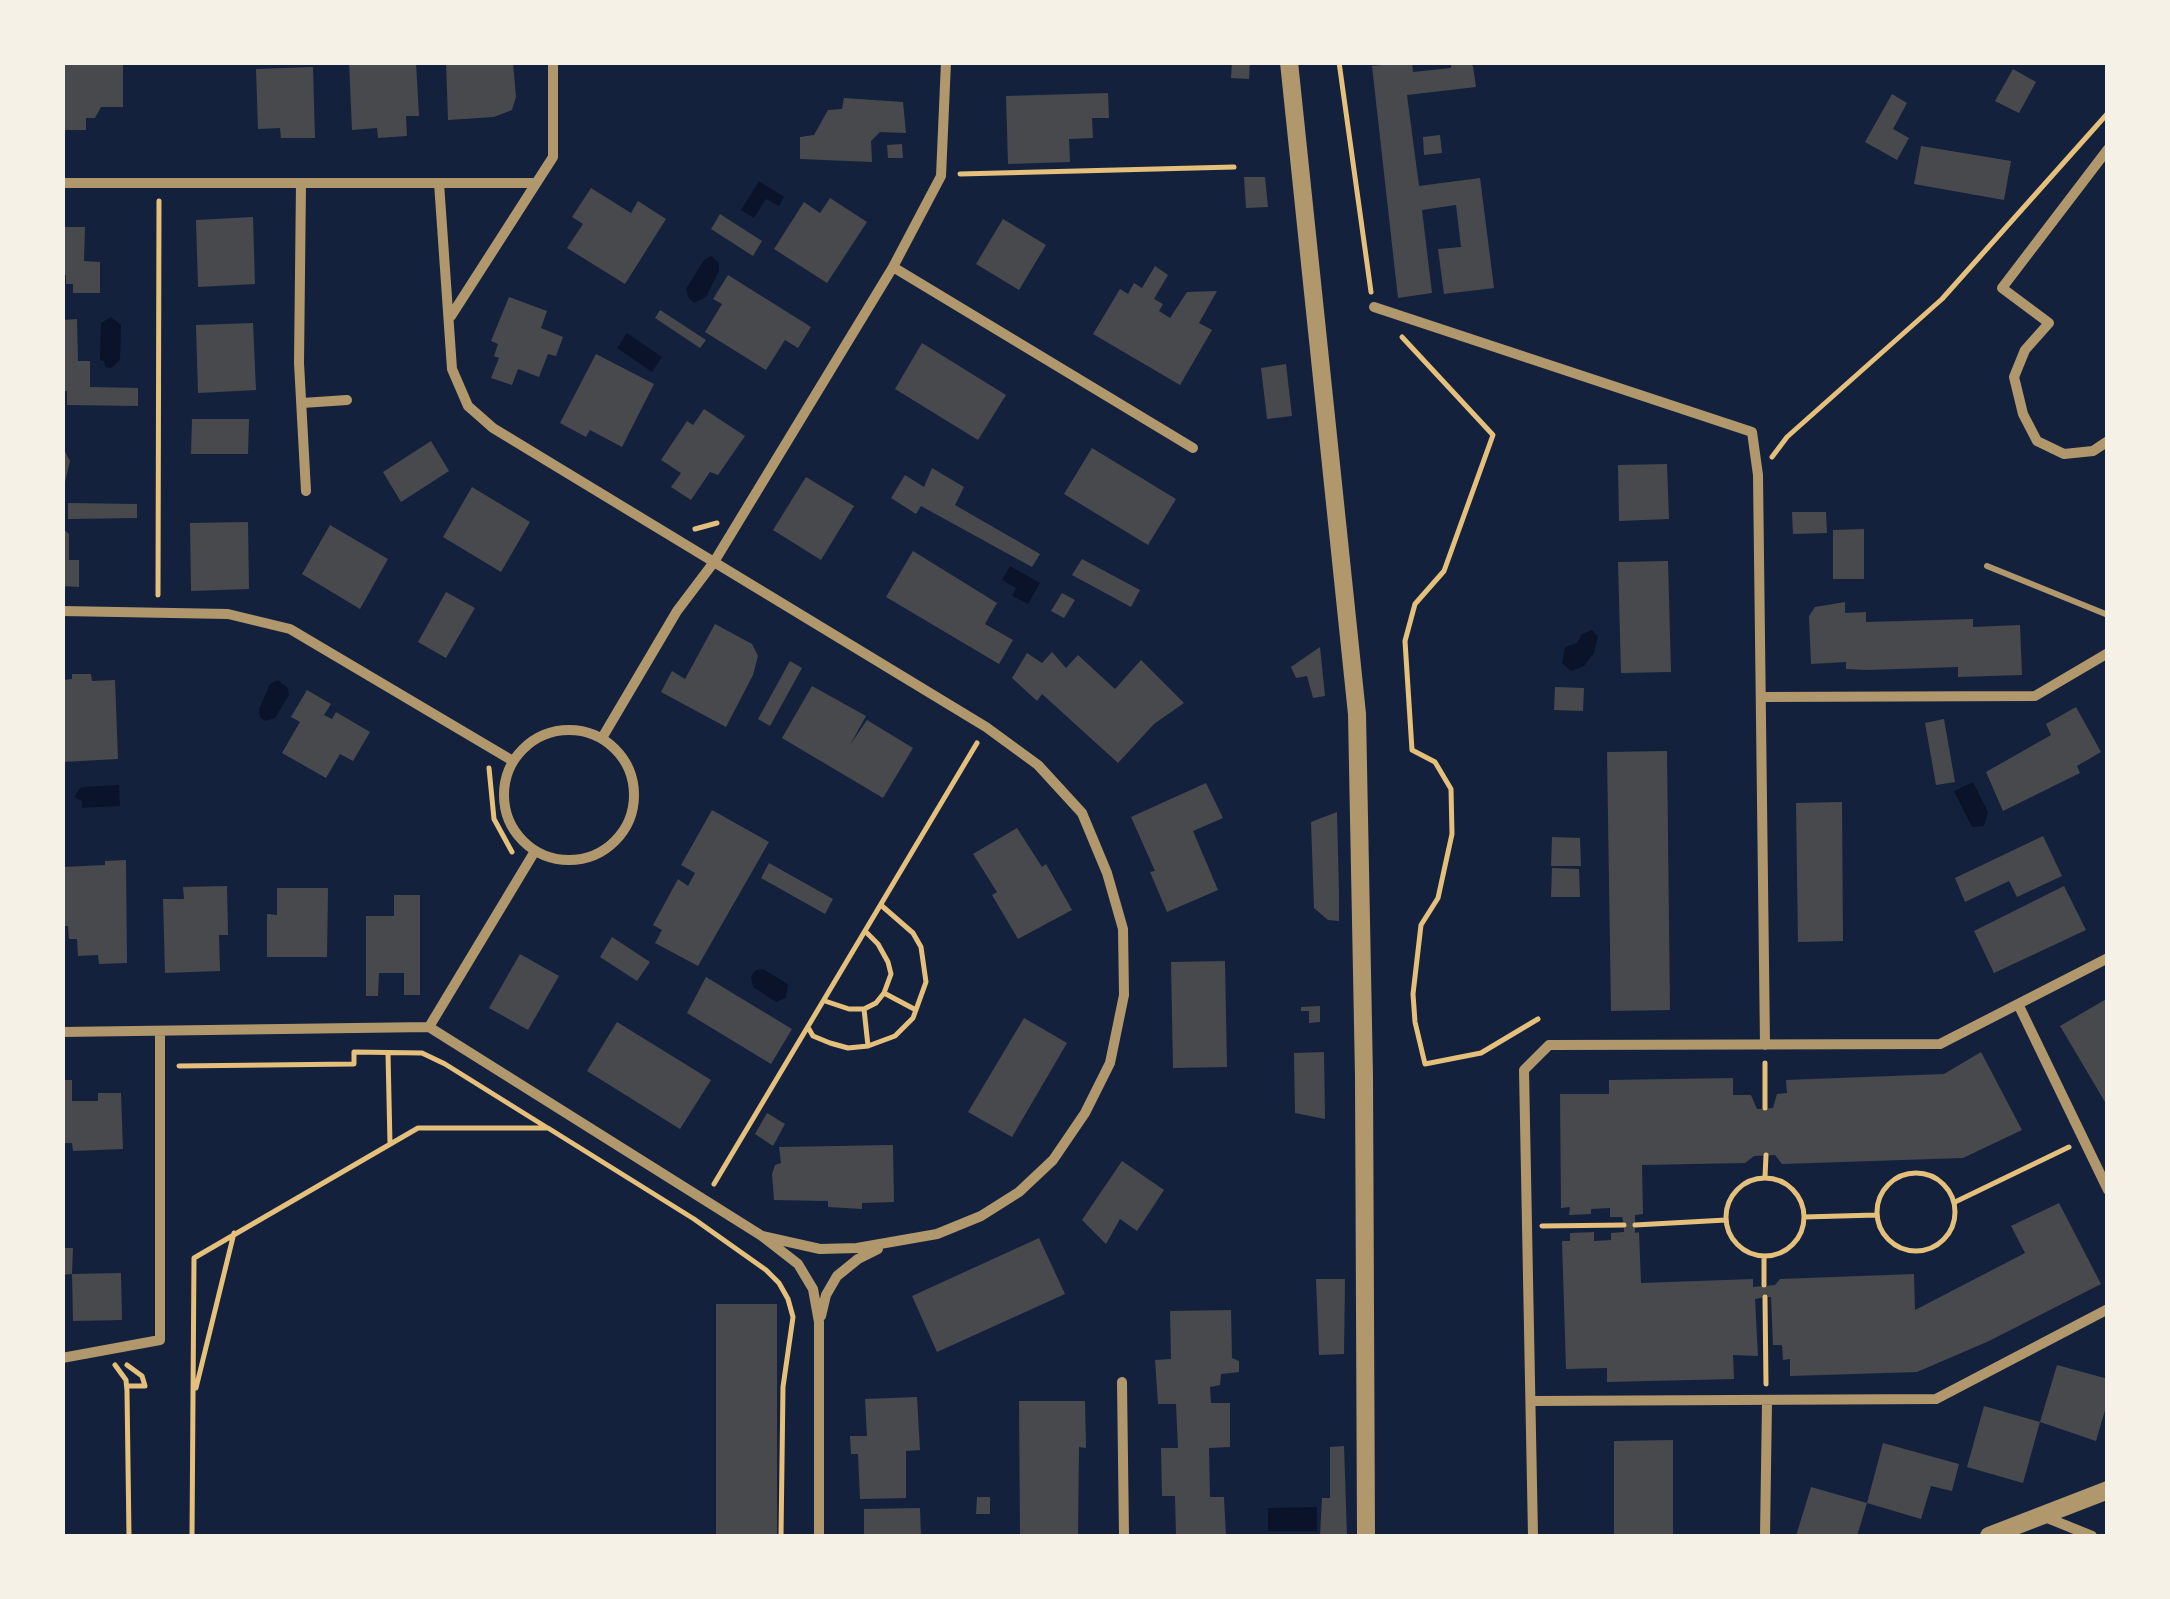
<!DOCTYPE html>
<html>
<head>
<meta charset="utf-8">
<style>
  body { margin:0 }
  #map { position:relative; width:2170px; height:1599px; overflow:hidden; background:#14213d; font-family:"Varela Round",sans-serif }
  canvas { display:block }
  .frame { position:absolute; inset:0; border:65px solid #f6f1e7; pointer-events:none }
</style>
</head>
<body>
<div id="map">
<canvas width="2170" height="1599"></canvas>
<div class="frame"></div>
</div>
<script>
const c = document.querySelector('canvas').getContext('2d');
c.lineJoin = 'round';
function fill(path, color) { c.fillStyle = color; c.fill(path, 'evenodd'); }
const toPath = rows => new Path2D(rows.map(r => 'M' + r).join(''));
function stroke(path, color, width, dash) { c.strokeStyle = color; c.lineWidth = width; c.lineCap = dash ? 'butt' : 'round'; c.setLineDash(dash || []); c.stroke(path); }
fill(toPath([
  [759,181,784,197,779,206,766,199,754,218,741,210],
  [711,256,719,263,719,271,706,297,694,303,688,297,686,289,704,260],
  [111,317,121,325,120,360,111,368,105,367,104,361,100,360,101,323],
  [627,333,662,357,652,372,617,348],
  [1010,566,1040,583,1028,604,1012,596,1016,588,1002,580],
  [1592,630,1598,636,1594,653,1584,666,1571,671,1562,663,1565,647,1577,643,1582,634],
  [278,680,288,688,289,695,275,718,265,721,260,717,259,709,270,684],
  [1973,782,1988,812,1984,826,1972,827,1954,791],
  [119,785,120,806,82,808,82,801,74,797,81,787],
  [763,969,788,984,786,998,776,1002,753,987,751,976,756,970],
  [1317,1507,1317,1531,1268,1531,1268,1508]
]), '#0b132b');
fill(toPath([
  [62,62,123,62,123,107,101,107,95,118,86,118,86,130,62,130],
  [349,62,416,62,419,116,406,116,407,136,378,138,377,128,352,130],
  [446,62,513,62,516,97,512,110,494,117,448,120],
  [1232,62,1250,62,1249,79,1231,78],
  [1412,62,1413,72,1451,68,1451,62,1468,62,1473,66,1476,87,1407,95,1419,186,1480,178,1494,288,1444,294,1438,249,1461,247,1456,205,1422,210,1432,293,1398,298,1372,66],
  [313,67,315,138,281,138,280,128,258,129,256,69],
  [2013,69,2036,82,2019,113,1995,101],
  [1108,93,1109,118,1092,118,1093,138,1069,139,1070,162,1008,164,1006,96],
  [1892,94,1907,103,1893,129,1909,138,1897,160,1865,142],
  [844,98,903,102,906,133,880,132,871,141,872,162,800,159,800,137,814,135,828,110,842,109],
  [1440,135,1442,153,1424,155,1423,137],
  [902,144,903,158,888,158,887,145],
  [1921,146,2011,161,2004,200,1914,184],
  [1244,177,1265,177,1268,207,1246,208],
  [591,188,631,213,638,201,666,219,625,284,567,248,583,224,572,217],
  [830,198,867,222,827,283,774,249,804,202,820,213],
  [720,214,762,241,753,256,711,229],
  [253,217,255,284,198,287,196,220],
  [1003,219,1046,245,1019,290,976,264],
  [62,227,85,227,84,261,100,262,100,293,73,293,73,284,66,284,66,275,62,275],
  [1155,266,1168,275,1154,299,1163,304,1159,311,1170,318,1187,292,1217,291,1199,323,1212,330,1180,385,1093,334,1120,289,1128,294,1134,283,1142,288],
  [728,275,811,327,798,348,785,340,766,370,705,332,722,304,713,299],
  [509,297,547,311,541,328,563,337,556,356,548,354,539,377,518,369,512,385,491,378,499,358,494,356,498,344,491,341],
  [660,310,706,340,700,348,655,318],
  [77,319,78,361,90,361,90,387,138,388,138,406,67,405,67,391,62,391,62,320],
  [253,323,256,390,198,393,196,325],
  [922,343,1006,395,978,440,895,389],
  [596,354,654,384,622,447,590,430,586,437,560,423],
  [1286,364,1292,416,1267,419,1261,368],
  [704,409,745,436,718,475,710,472,691,500,671,487,681,473,661,460,687,421,693,425],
  [192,419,249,419,248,454,191,454],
  [431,441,449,471,401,502,383,472],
  [62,446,70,461,64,486,62,486],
  [1092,448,1176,499,1148,545,1064,494],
  [1667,464,1669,519,1619,521,1618,465],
  [932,468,964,487,955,505,1040,554,1032,567,921,506,916,514,891,498,905,475,924,487],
  [806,477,854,506,821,560,773,530],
  [472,487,530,522,501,572,443,537],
  [68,503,137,504,137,518,68,519],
  [1792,512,1826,512,1827,533,1793,534],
  [248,522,249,589,191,591,190,523],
  [330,525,388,559,360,609,302,574],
  [62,528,69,534,69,560,79,560,79,587,62,586],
  [1864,529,1864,579,1833,579,1833,530],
  [913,551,997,603,985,624,1013,640,999,664,886,597],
  [1082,559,1140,590,1131,607,1072,575],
  [1668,561,1671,672,1621,673,1618,562],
  [446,592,475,608,446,658,418,642],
  [1062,593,1075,600,1064,618,1051,611],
  [1845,602,1845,613,1866,612,1866,622,1973,619,1973,627,2020,625,2022,675,1958,677,1958,667,1867,670,1846,669,1846,662,1811,664,1809,616,1815,607],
  [715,624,752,644,758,656,753,675,726,727,661,692,672,671,685,679],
  [1320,647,1325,696,1313,698,1307,676,1296,678,1291,667],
  [1052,652,1066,668,1078,655,1115,689,1141,660,1184,703,1154,724,1118,763,1042,694,1037,701,1012,678,1027,653,1042,663],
  [790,661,802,668,770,726,758,719],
  [72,674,91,674,92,681,115,680,118,759,62,762,62,680,72,679],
  [812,686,866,716,850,745,867,720,913,748,883,798,782,738],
  [1555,687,1584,688,1583,711,1554,710],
  [307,690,331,704,324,715,332,719,336,712,370,732,353,761,340,754,326,778,282,753,300,722,291,717],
  [2076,707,2101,752,2077,766,2080,773,2003,811,1986,772,2051,735,2046,724],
  [1944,719,1955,782,1936,785,1925,723],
  [1667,751,1670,1010,1611,1011,1607,752],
  [1206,783,1223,818,1193,831,1218,890,1167,912,1150,872,1155,871,1131,817],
  [1842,802,1843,941,1798,942,1796,803],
  [712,810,769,842,698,966,655,943,662,930,653,925,678,879,688,886,695,873,681,865],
  [1337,812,1339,893,1339,921,1328,920,1314,908,1311,822],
  [1017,828,1042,867,1046,864,1072,910,1018,939,992,895,997,892,973,854],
  [2043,836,2062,876,2017,897,2009,881,1965,902,1955,878],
  [1552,837,1580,838,1581,866,1551,866],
  [126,860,127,963,99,964,98,955,78,956,77,939,69,939,68,926,65,926,62,867,105,865,105,861],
  [769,863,833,899,825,914,761,878],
  [1552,868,1579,869,1580,897,1551,897],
  [227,886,228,935,219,935,220,971,165,973,163,899,184,899,183,887],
  [2064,886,2086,930,1994,973,1974,931],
  [277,888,328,888,327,957,267,957,267,914,277,915],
  [394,895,420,895,420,995,404,995,404,973,379,973,378,996,366,996,366,916,394,916],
  [612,937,650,962,637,981,600,957],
  [520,954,559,976,528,1030,489,1008],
  [1225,961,1227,1067,1173,1068,1171,962],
  [706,977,792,1029,771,1064,687,1013],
  [2108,998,2108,1107,2060,1026],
  [1320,1006,1320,1022,1309,1023,1309,1011,1301,1011,1301,1007],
  [1024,1018,1067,1043,1012,1137,968,1112],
  [617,1022,711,1080,680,1129,587,1071],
  [1324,1052,1325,1119,1295,1113,1294,1053],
  [1981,1052,2022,1130,1963,1158,1782,1164,1775,1155,1754,1156,1745,1163,1642,1165,1643,1214,1635,1215,1635,1233,1639,1232,1641,1283,1753,1279,1753,1287,1775,1285,1780,1279,1914,1274,1915,1310,2025,1253,2011,1226,2059,1203,2101,1284,1989,1341,1917,1372,1790,1376,1790,1359,1783,1360,1782,1345,1773,1345,1771,1297,1765,1297,1755,1299,1758,1356,1733,1355,1734,1379,1607,1382,1607,1368,1566,1369,1562,1241,1570,1241,1570,1233,1594,1232,1594,1241,1611,1240,1611,1233,1624,1232,1624,1225,1622,1217,1610,1217,1610,1208,1591,1209,1591,1214,1569,1215,1570,1207,1561,1208,1560,1094,1609,1094,1609,1080,1733,1078,1733,1095,1751,1095,1757,1109,1773,1108,1777,1094,1787,1093,1786,1080,1944,1074],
  [62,1080,72,1080,72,1101,98,1101,98,1093,121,1093,123,1149,73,1151,72,1143,62,1143],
  [767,1113,785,1124,773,1146,755,1134],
  [893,1145,894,1202,862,1203,862,1209,828,1207,828,1201,774,1200,772,1174,775,1165,781,1163,779,1147],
  [1122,1161,1164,1190,1137,1231,1120,1219,1106,1244,1082,1220],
  [1039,1238,1065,1294,937,1352,912,1296],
  [62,1248,73,1248,72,1274,121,1273,122,1320,73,1321,72,1274,62,1275],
  [1316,1279,1345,1279,1344,1354,1319,1355],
  [716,1304,777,1304,777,1536,716,1536],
  [1231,1310,1232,1358,1239,1361,1239,1372,1221,1374,1220,1385,1210,1387,1211,1403,1230,1403,1230,1447,1209,1448,1210,1497,1224,1497,1226,1536,1176,1536,1175,1496,1162,1496,1161,1448,1178,1448,1176,1404,1158,1404,1155,1360,1171,1359,1170,1311],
  [2057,1365,2108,1379,2108,1400,2096,1441,2040,1422],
  [917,1397,920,1450,906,1451,906,1498,860,1499,858,1454,851,1454,850,1436,867,1436,865,1399],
  [1019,1401,1085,1401,1086,1448,1079,1447,1078,1536,1020,1536],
  [1984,1406,2040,1422,2023,1483,1967,1467],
  [1673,1440,1673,1536,1614,1536,1614,1441],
  [1883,1443,1959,1464,1952,1491,1931,1486,1921,1519,1867,1503,1857,1536,1796,1536,1811,1487,1867,1503],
  [1344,1446,1347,1536,1320,1536,1322,1498,1330,1498,1330,1447],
  [977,1497,990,1497,990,1514,976,1514],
  [920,1508,921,1536,864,1536,864,1509]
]), '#48494c');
stroke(toPath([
  [1339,62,1371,292],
  [960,174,1234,167],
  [1402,337,1493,435,1444,571,1415,604,1405,641,1412,750,1435,762,1451,789,1452,834,1438,898,1421,925,1413,994,1415,1022,1425,1064,1481,1053,1538,1019],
  [1772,457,1787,437,1942,299,2108,113],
  [695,529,717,523],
  [158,595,159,201],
  [489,768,494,819,512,852],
  [884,993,916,1010],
  [825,1001,849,1009,864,1009,876,1003,884,993,891,974,888,962,878,944,866,932],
  [864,1009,868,1046],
  [809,1029,813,1036,830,1043,848,1048,868,1046,895,1036,913,1018,926,982,921,947,913,933,882,906],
  [388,1053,390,1144],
  [179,1066,354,1064,354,1052,422,1053,445,1064,546,1127],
  [1765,1108,1765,1063],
  '1877 1212a39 39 0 1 1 78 0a39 39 0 1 1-78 0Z',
  [1765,1177,1766,1155],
  '1726 1217a39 39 0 1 1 78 0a39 39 0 1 1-78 0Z',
  [714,1184,977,743],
  [1955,1202,2069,1147],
  [1804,1217,1876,1215],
  [1635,1225,1726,1220],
  [1542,1226,1624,1225],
  [1764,1256,1764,1285],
  [1765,1297,1766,1384],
  [115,1365,126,1380,127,1391,129,1536],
  [127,1386,145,1386,142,1376,127,1365],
  [196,1388,234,1233],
  [192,1536,194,1258,418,1128,548,1128,694,1219,766,1270,779,1283,788,1299,793,1317,783,1387,781,1536]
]), '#e5c07b', 5);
stroke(toPath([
  [1987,566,2108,615]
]), '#b1986c', 6);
stroke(toPath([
  [2108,149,2002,288,2049,323,2025,350,2014,377,2023,414,2037,441,2064,454,2093,451,2108,441],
  [62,183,535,183],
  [301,183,299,363,306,491],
  [439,183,452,369,468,406,493,428,986,727,1038,765,1082,813,1107,873,1123,929,1124,995,1110,1063,1085,1113,1053,1160,1019,1192,981,1216,937,1234,857,1248,820,1249,762,1236],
  [893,267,1193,448],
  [1374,307,1752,432,1758,475,1765,1045],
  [451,316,553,157,553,62],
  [302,403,347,400],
  [62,611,228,614,290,629,513,761],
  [1761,697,2035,696,2108,653],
  '504 795a65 65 0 1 1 130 0a65 65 0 1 1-130 0Z',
  [602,738,677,611,714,562,893,267,941,176,946,62],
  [2019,1006,2108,1190],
  [429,1027,535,851],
  [62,1032,429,1027,762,1236,798,1264,813,1289,819,1322,819,1536],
  [821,1316,826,1295,837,1276,858,1259,878,1249],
  [62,1358,160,1340,160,1032],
  [1122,1382,1124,1536],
  [1532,1401,1936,1399,2108,1309],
  [2045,1517,2092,1536],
  [1533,1536,1524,1070,1549,1045,1940,1044,2108,958],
  [1765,1536,1767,1402]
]), '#b1986c', 10);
stroke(toPath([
  [1289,62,1357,714,1364,1076,1366,1536],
  [1989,1536,2108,1490]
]), '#b1986c', 18);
</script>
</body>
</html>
